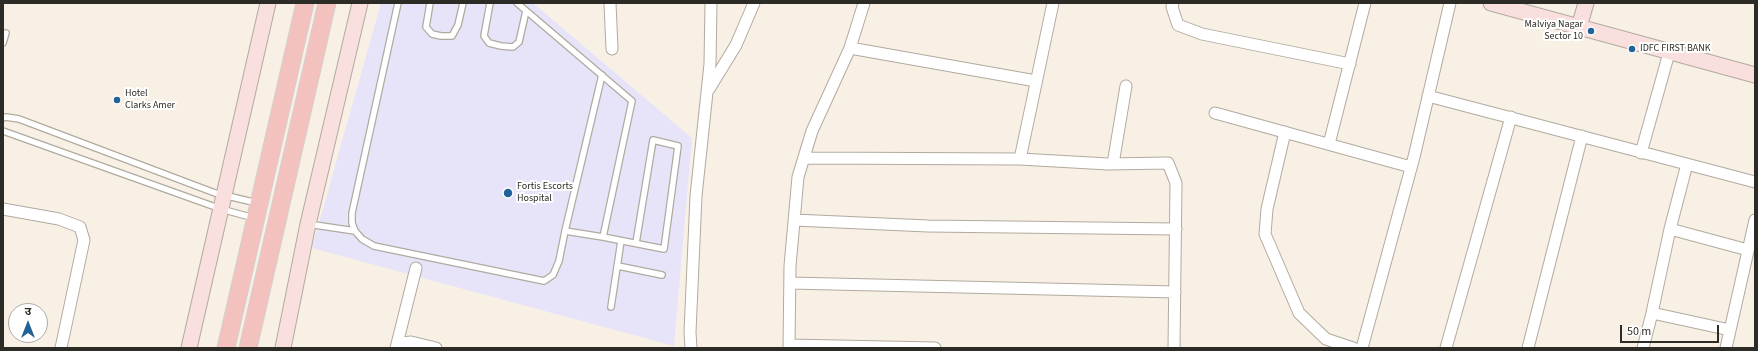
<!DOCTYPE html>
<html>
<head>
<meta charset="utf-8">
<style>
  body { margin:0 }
  #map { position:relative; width:1758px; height:351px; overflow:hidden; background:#f8f0e4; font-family:"Source Sans 3","Noto Sans Devanagari",sans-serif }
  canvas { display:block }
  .frame { position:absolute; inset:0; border:4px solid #2d2b26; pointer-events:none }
  .north { position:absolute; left:8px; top:303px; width:40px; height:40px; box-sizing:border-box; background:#fff; border:1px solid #abaaa8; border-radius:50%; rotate:0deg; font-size:11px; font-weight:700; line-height:16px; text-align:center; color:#2d2b26 }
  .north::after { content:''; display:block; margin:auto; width:14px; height:18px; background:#206399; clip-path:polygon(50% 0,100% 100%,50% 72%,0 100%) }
  .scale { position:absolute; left:1620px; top:325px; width:99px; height:18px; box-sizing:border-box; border:2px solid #2d2b26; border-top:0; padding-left:5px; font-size:12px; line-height:14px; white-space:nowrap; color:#2d2b26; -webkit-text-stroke:3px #fff; paint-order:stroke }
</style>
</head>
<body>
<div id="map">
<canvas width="1758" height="351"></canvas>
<div class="frame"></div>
<div class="north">उ</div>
<div class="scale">50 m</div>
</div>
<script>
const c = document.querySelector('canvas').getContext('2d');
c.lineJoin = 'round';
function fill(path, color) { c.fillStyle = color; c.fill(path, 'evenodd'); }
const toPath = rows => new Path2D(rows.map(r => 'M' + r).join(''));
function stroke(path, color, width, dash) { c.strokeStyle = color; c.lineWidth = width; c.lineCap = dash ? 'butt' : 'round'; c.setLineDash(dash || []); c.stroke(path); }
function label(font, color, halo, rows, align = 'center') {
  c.font = font + ' "Source Sans 3",sans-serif'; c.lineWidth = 4; c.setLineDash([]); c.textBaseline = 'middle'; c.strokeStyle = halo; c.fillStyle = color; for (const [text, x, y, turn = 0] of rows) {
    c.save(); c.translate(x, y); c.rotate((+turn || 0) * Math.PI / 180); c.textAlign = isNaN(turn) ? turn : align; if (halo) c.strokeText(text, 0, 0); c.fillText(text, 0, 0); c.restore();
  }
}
fill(toPath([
  [381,3,533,3,692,138,674,346,312,248]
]), '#e7e4fa');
const lane = toPath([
  [398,3,352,213,352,223,355,231,362,239,374,246,544,281,553,275,559,261,565,231],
  [430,3,426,27,432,34,441,36,452,36,458,25,463,3],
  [490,3,484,36,489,43,501,46,513,47,519,42,526,11],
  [517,3,632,101,603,237,565,231,602,75],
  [3,43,6,33],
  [3,118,6,117,19,119,215,193,257,203],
  [3,131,221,209,254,218],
  [308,224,355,231],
  [603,237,664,249,678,146,653,140,636,243],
  [618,266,662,275],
  [611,307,621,241]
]);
const street = toPath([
  [610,3,612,49],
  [1173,3,1172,7,1178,25,1202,34,1350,64],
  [850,48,1036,81],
  [709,89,736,45,754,3],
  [1428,96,1755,182],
  [1215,113,1411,167],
  [1285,132,1267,209,1265,234,1299,313,1326,339,1353,348],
  [1329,144,1365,3],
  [1641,153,1669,53],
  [804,158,1020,159,1108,164,1168,163,1176,183,1174,348],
  [1020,159,1053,3],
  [1113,164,1126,86],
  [3,209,59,219,80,227,84,240,61,348],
  [794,220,928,226,1176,229],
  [1670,229,1748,250],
  [790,283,1175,292],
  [1652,313,1730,330],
  [789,345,935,348],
  [396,348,416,268],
  [397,348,402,343,411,342,436,348],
  [691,348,690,332,696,196,710,64,711,3],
  [789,348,790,266,798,177,812,131,850,48,864,3],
  [1362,348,1414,157,1450,3],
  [1446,348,1511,117],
  [1528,348,1582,136],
  [1643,348,1652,313,1670,229,1687,164],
  [1726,348,1755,220]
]);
const secondary = toPath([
  [1491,3,1755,75],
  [1579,27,1586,3],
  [189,348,268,3],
  [283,348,308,224,360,3]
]);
const primary = toPath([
  [226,348,305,3],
  [248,348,327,3]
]);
stroke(lane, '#b1aa9f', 8);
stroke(street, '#b1aa9f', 13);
stroke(secondary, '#b1aa9f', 17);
stroke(primary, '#d1d0cf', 19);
stroke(lane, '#fff', 5.5);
stroke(street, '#fff', 11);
stroke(secondary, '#f9e0de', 15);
stroke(primary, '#f3c2be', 17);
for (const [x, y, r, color] of [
  [1591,31,4,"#206399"],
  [1632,49,4,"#206399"],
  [117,100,4,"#206399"],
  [508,193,5,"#206399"]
]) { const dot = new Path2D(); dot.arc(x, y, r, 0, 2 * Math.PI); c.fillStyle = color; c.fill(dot); stroke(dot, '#fff', 1.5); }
label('10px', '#2d2b26', '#fff', [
  ["Malviya Nagar",1583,25,"right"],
  ["Sector 10",1583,37,"right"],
  ["IDFC FIRST BANK",1640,49],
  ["Hotel",125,94],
  ["Clarks Amer",125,106],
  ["Fortis Escorts",517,187],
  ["Hospital",517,199]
], 'left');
</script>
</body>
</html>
